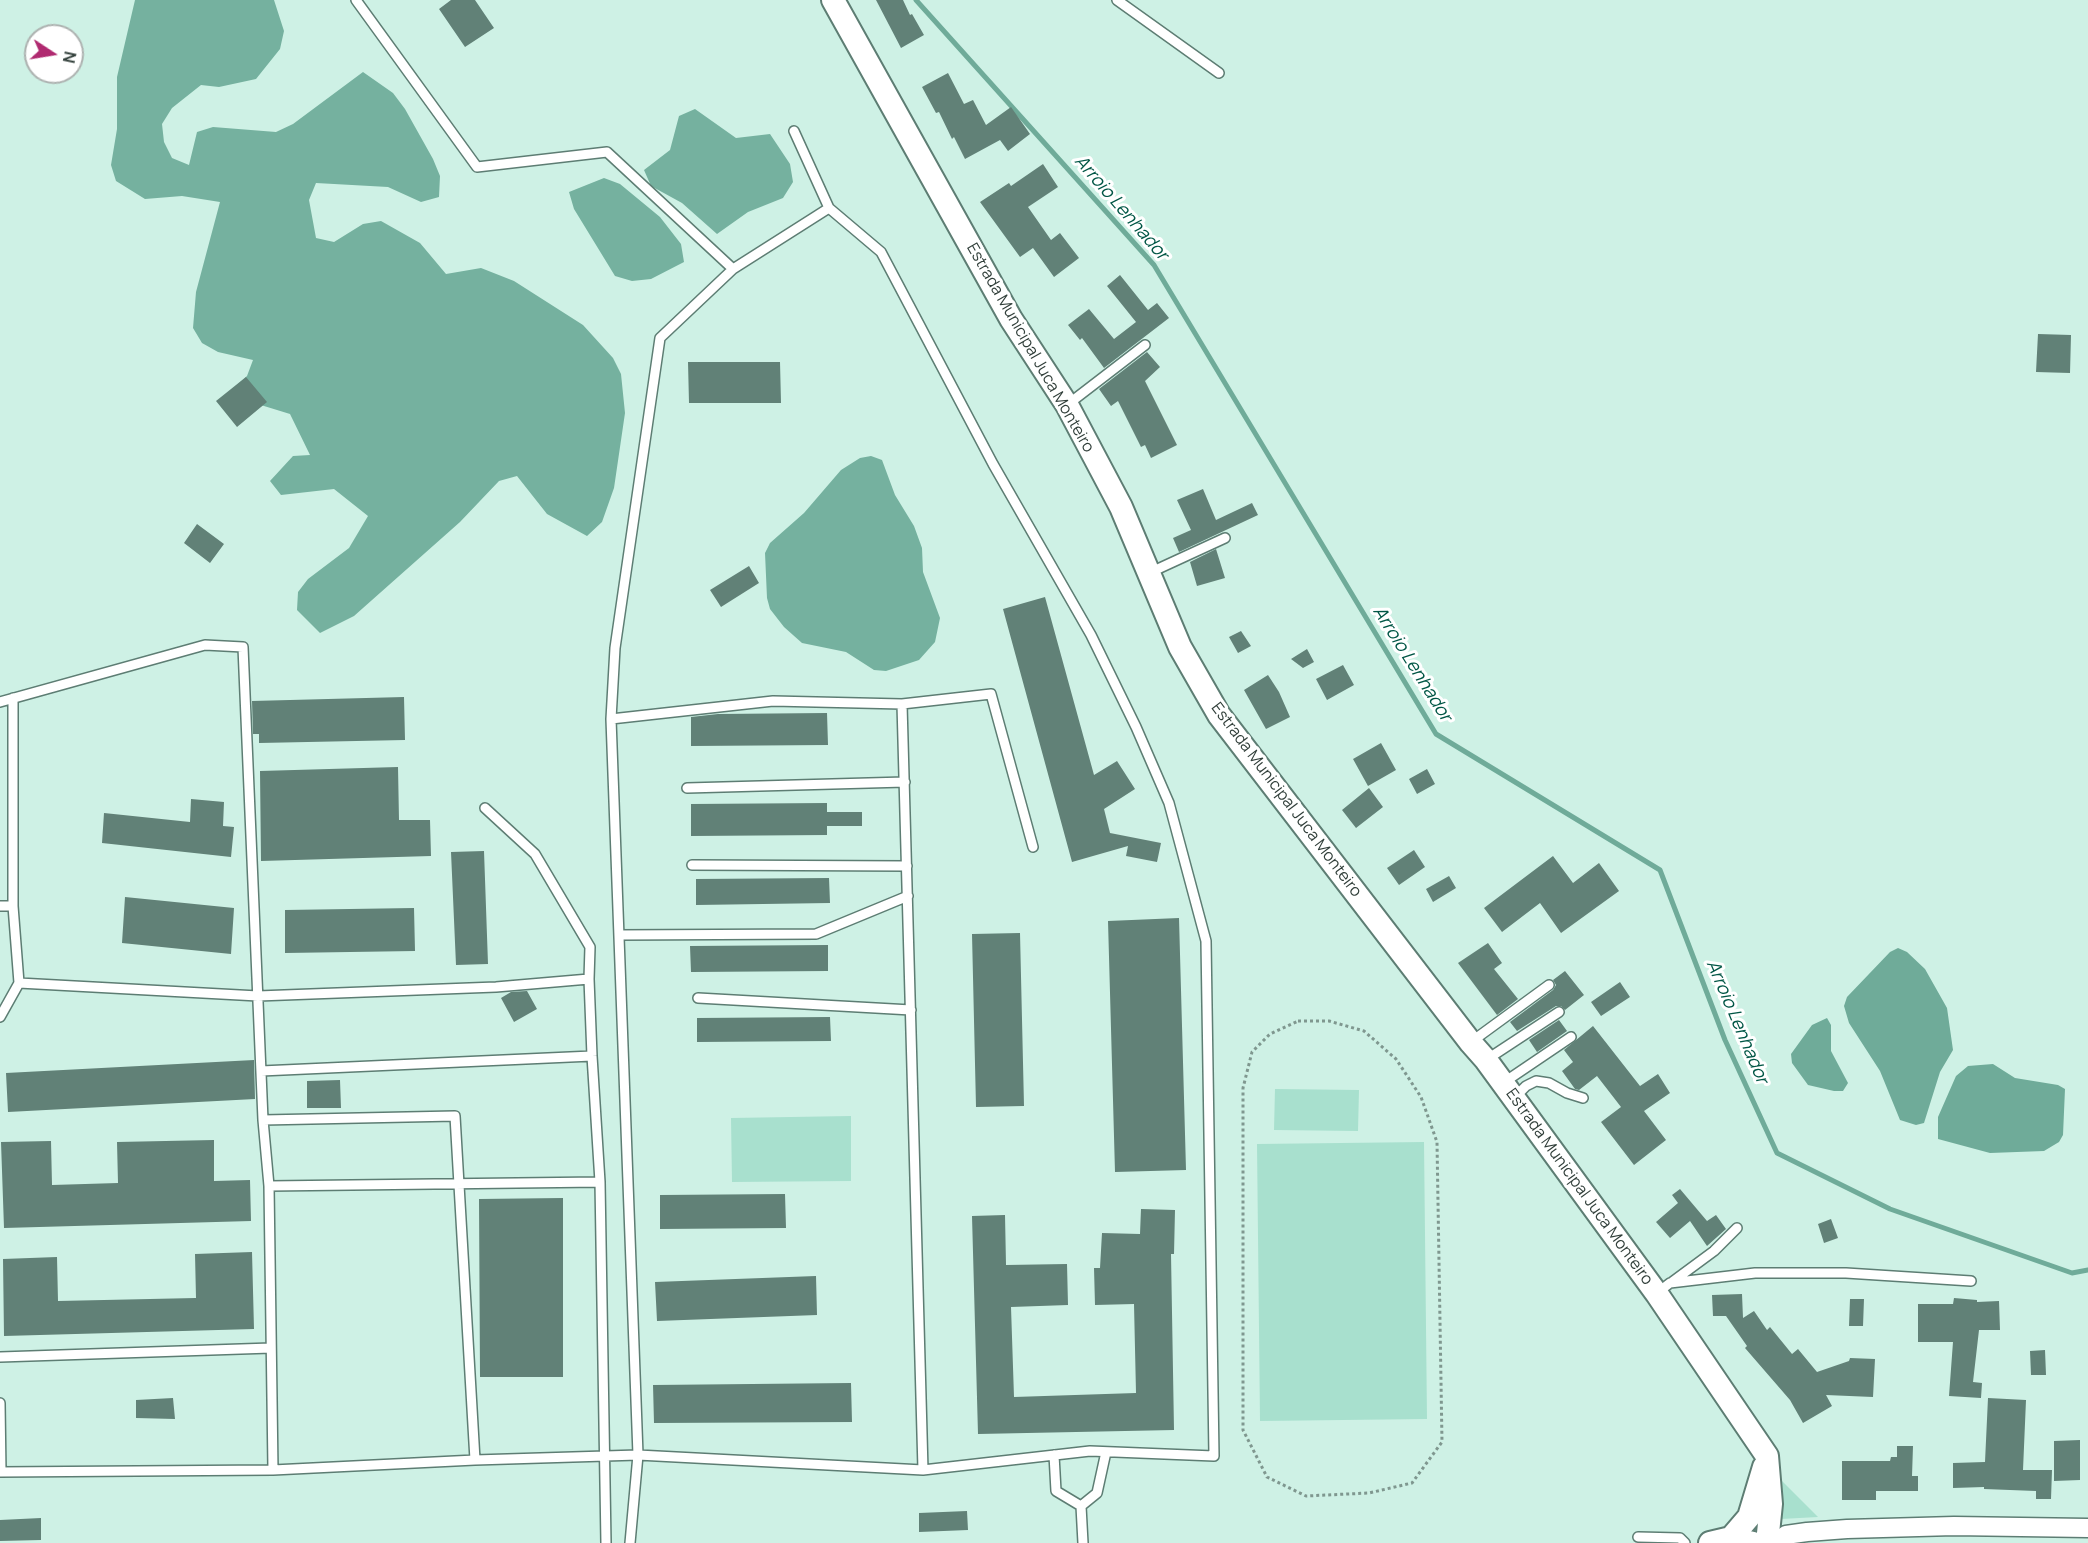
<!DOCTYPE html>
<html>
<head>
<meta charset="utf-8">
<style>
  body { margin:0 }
  #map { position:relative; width:2088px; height:1543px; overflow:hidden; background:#cef1e5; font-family:Manrope,sans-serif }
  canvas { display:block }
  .north { position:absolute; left:24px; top:24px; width:60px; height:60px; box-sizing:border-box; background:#fff; border:2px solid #adb2b0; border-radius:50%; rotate:102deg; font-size:16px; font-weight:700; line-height:24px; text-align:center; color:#313f3a }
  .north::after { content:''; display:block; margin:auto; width:21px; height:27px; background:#b02a70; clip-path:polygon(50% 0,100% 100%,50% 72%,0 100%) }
</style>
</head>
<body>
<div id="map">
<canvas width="2088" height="1543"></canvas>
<div class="north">N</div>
</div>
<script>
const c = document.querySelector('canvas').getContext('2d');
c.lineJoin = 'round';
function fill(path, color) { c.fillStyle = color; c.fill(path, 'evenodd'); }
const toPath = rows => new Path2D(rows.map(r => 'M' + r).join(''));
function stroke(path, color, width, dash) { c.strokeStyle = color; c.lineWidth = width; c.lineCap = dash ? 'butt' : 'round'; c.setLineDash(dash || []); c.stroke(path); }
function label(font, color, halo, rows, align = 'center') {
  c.font = font + ' Manrope,sans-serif'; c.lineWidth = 6; c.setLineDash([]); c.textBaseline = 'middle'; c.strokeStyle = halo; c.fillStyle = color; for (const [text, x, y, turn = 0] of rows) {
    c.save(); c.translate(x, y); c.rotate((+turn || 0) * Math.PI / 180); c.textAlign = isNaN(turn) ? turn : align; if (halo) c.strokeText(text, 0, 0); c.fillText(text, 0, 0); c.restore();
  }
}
fill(toPath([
  [1275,1089,1359,1090,1358,1131,1274,1130],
  [851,1116,851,1181,732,1182,731,1118],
  [1424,1142,1427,1419,1260,1421,1257,1144],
  [1778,1477,1818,1517,1781,1519]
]), '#a8e0ce');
fill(toPath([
  [135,0,274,0,284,31,280,49,256,79,219,87,201,85,172,108,162,124,164,142,172,158,189,165,197,132,213,127,276,132,293,124,363,72,393,93,405,109,433,159,440,176,439,197,421,202,388,187,316,183,309,200,316,238,334,242,363,224,381,221,420,243,446,274,481,268,514,281,583,325,613,358,621,374,625,413,614,488,602,522,587,536,547,514,517,476,499,481,460,522,354,616,320,633,297,610,298,592,308,579,349,548,368,516,334,489,281,495,270,481,293,456,310,455,290,414,238,398,221,399,247,376,253,360,218,352,202,343,193,328,196,292,220,202,182,196,145,199,116,181,111,165,117,129,117,77],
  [695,109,736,138,770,134,790,164,793,182,783,198,748,212,717,234,682,203,651,186,644,170,670,150,679,116],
  [604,178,620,184,660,217,681,244,684,262,651,279,632,281,615,276,574,209,569,192],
  [871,456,882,460,895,495,914,526,922,548,923,572,940,618,935,642,919,660,886,671,874,670,846,652,802,643,784,627,770,609,767,598,765,553,770,543,804,513,841,470,860,458]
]), '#75b19f');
fill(toPath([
  [1898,948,1907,952,1925,969,1947,1008,1953,1050,1940,1072,1924,1123,1916,1125,1900,1120,1880,1071,1849,1023,1844,1006,1847,997,1890,952],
  [1827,1018,1831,1025,1831,1051,1848,1083,1843,1091,1834,1091,1808,1085,1792,1063,1791,1054,1812,1025],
  [1993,1064,2015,1078,2058,1085,2065,1089,2063,1135,2059,1142,2044,1151,1990,1153,1938,1139,1938,1117,1956,1076,1968,1066]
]), '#6fab99');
stroke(toPath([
  [916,0,1154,265,1436,734,1660,870,1725,1040,1777,1153,1890,1209,2072,1273,2088,1270]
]), '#6fab99', 5);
fill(toPath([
  [451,0,475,0,494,28,465,47,439,9],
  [876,0,903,0,910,15,912,14,924,35,901,48],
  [948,73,964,104,973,100,986,125,1011,107,1030,134,1008,151,1000,140,965,159,954,137,952,139,939,112,936,113,922,87],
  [1043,164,1058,187,1028,207,1051,240,1060,233,1079,258,1054,277,1033,248,1020,257,980,202,1009,183,1011,186],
  [1120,275,1148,310,1157,303,1169,318,1104,368,1082,338,1080,340,1068,325,1089,309,1114,339,1136,322,1107,286],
  [2038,334,2071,335,2070,373,2036,372],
  [1147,352,1160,367,1145,381,1177,445,1151,458,1145,445,1141,447,1118,401,1111,406,1099,389],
  [688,362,780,362,781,403,689,403],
  [246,377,267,402,237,427,216,401],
  [1203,489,1216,520,1252,503,1258,515,1179,552,1173,538,1191,530,1177,500],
  [197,524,224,544,210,563,184,543],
  [1216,549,1225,578,1197,586,1190,562],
  [749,566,759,583,721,607,710,590],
  [1045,597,1094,775,1117,761,1135,789,1104,809,1110,833,1161,843,1157,862,1126,856,1128,846,1072,862,1003,609],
  [1241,631,1251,646,1238,653,1229,637],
  [1307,649,1314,662,1303,668,1291,659],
  [1343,665,1354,685,1327,700,1316,679],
  [1268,675,1279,692,1290,717,1266,729,1244,690],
  [404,697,405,740,259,743,259,734,253,734,252,701],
  [827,713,828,745,691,746,691,717,718,714],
  [1381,743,1396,770,1368,786,1353,759],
  [398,767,399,820,430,820,431,856,261,861,260,771],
  [1427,769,1435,784,1417,794,1409,779],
  [1369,788,1383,807,1356,828,1342,810],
  [191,799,224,802,223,826,234,827,231,857,102,843,104,813,190,822],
  [827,803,827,812,862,812,862,826,827,826,827,835,691,836,691,804],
  [1414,850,1425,867,1399,885,1387,868],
  [484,851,488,964,456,965,451,852],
  [1553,856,1573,883,1599,863,1619,891,1561,933,1540,903,1502,932,1484,908],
  [1449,876,1456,888,1433,902,1426,889],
  [829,878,830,903,696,905,696,879],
  [125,897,234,908,231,954,122,943],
  [414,908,415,951,285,953,285,910],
  [1179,918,1186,1170,1115,1172,1108,921],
  [1020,933,1024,1106,976,1107,972,934],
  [1488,943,1502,963,1494,969,1518,999,1497,1015,1458,963],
  [828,945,828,971,691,972,690,946],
  [1565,971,1584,995,1565,1010,1561,1006,1556,1006,1517,1031,1510,1022,1553,990,1556,985,1553,980],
  [1620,982,1630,997,1601,1016,1591,1002],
  [527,991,537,1009,514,1022,501,998,511,992],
  [830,1017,831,1041,697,1042,697,1018],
  [1559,1020,1567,1031,1537,1052,1529,1040],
  [1593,1026,1640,1086,1658,1074,1670,1093,1644,1111,1666,1140,1634,1165,1601,1122,1621,1107,1597,1076,1579,1090,1575,1089,1562,1071,1573,1062,1564,1050],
  [254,1060,255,1099,8,1112,6,1073],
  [340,1080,341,1108,307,1108,307,1081],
  [214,1140,214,1181,250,1180,251,1221,4,1228,1,1142,51,1141,52,1185,118,1183,117,1142],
  [1680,1189,1707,1221,1716,1215,1726,1229,1707,1246,1690,1221,1670,1238,1656,1222,1678,1203,1672,1195],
  [785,1194,786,1228,660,1229,660,1195],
  [563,1198,563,1377,480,1377,479,1199],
  [1141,1209,1175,1210,1174,1254,1171,1254,1174,1430,978,1434,972,1216,1005,1215,1006,1265,1067,1264,1068,1305,1011,1307,1014,1397,1136,1393,1134,1304,1095,1305,1094,1268,1100,1268,1102,1233,1140,1234],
  [1831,1219,1838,1238,1824,1243,1818,1224],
  [252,1252,254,1329,4,1336,3,1259,57,1257,58,1301,196,1298,195,1254],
  [816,1276,817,1315,657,1321,655,1282],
  [1742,1294,1743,1318,1754,1311,1767,1330,1770,1327,1792,1354,1798,1349,1817,1372,1849,1361,1850,1358,1875,1359,1873,1397,1826,1395,1832,1406,1803,1423,1790,1400,1745,1348,1747,1346,1726,1316,1713,1316,1712,1295],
  [1954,1298,1977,1300,1977,1302,1999,1301,2000,1330,1979,1330,1973,1382,1982,1383,1981,1398,1949,1396,1953,1342,1918,1342,1918,1304,1953,1304],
  [1850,1299,1864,1299,1863,1326,1849,1326],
  [2045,1350,2046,1375,2031,1375,2030,1351],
  [851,1383,852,1422,654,1423,653,1385],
  [173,1398,175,1419,136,1418,136,1400],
  [1988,1398,2026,1400,2023,1470,2052,1470,2051,1499,2036,1499,2036,1491,1984,1489,1984,1487,1953,1488,1953,1463,1985,1462],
  [2080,1440,2080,1480,2054,1481,2054,1441],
  [1897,1446,1913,1446,1912,1476,1918,1476,1918,1491,1876,1491,1876,1500,1842,1500,1842,1461,1890,1461,1891,1457,1897,1457],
  [967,1511,968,1530,919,1532,919,1513],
  [41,1518,41,1540,0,1541,0,1520]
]), '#618177');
const service = toPath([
  [356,0,477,167,607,152,733,269],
  [1117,0,1219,73],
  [829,208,733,269,660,338,615,648,611,719,638,1455,923,1470],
  [1067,405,1145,345],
  [1149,573,1225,538],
  [13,698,13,906,19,983],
  [0,702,205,645,243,647,263,1120,269,1186,273,1470],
  [902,704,991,694,1033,847],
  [611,719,773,701,902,704,923,1470,1090,1451,1214,1456,1206,941,1169,803,1136,727,1091,635,993,464,881,252,829,208,794,131],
  [687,788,905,782],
  [485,808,535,854,590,947,589,979,592,1056,600,1182,606,1543],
  [692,865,907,866],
  [0,906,13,906],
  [619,935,816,934,908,896],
  [698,998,911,1010],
  [0,1017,19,983,258,996,496,987,589,979],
  [1471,1042,1549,985],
  [1486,1060,1559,1012],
  [261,1071,592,1056],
  [1503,1083,1571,1037],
  [1514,1098,1526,1086,1536,1081,1549,1083,1567,1093,1583,1098],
  [263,1120,455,1116,475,1460],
  [269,1186,600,1182],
  [1672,1282,1714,1251,1737,1228],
  [1657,1293,1670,1283,1755,1273,1846,1273,1971,1281],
  [0,1357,271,1348],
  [0,1403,1,1472],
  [1054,1455,1056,1491,1081,1506],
  [0,1472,273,1470,475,1460,638,1455,630,1543],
  [1638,1537,1680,1538,1685,1543],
  [1083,1543,1081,1506,1097,1493,1106,1452]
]);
const minor = toPath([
  [1777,1543,1786,1535,1807,1532,1847,1529,1954,1526,2088,1528]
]);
const tertiary = toPath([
  [833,0,1011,319,1067,405,1121,507,1180,647,1219,715,1471,1043,1486,1060,1657,1294,1767,1456,1771,1504,1767,1543],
  [1731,1538,1749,1517,1764,1467],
  [1710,1543,1731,1538,1753,1543]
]);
stroke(service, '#5d7d73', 12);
stroke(minor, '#5d7d73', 21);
stroke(tertiary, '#5d7d73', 26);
stroke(toPath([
  [1298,1021,1329,1021,1364,1031,1396,1059,1421,1097,1437,1142,1442,1442,1412,1483,1369,1493,1306,1496,1267,1477,1243,1430,1243,1088,1252,1052,1270,1034,1298,1021]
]), '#7f978f', 3, [3, 3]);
stroke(service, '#fff', 9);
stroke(minor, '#fff', 18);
stroke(tertiary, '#fff', 22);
label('16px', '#313f3a', '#fff', [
  ["Estrada Municipal Juca Monteiro",1030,348,60],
  ["Estrada Municipal Juca Monteiro",1286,800,53],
  ["Estrada Municipal Juca Monteiro",1579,1187,54]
]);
label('italic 18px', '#005645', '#fff', [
  ["Arroio Lenhador",1121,208,49],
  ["Arroio Lenhador",1412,664,58],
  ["Arroio Lenhador",1737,1022,67]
]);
</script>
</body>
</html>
